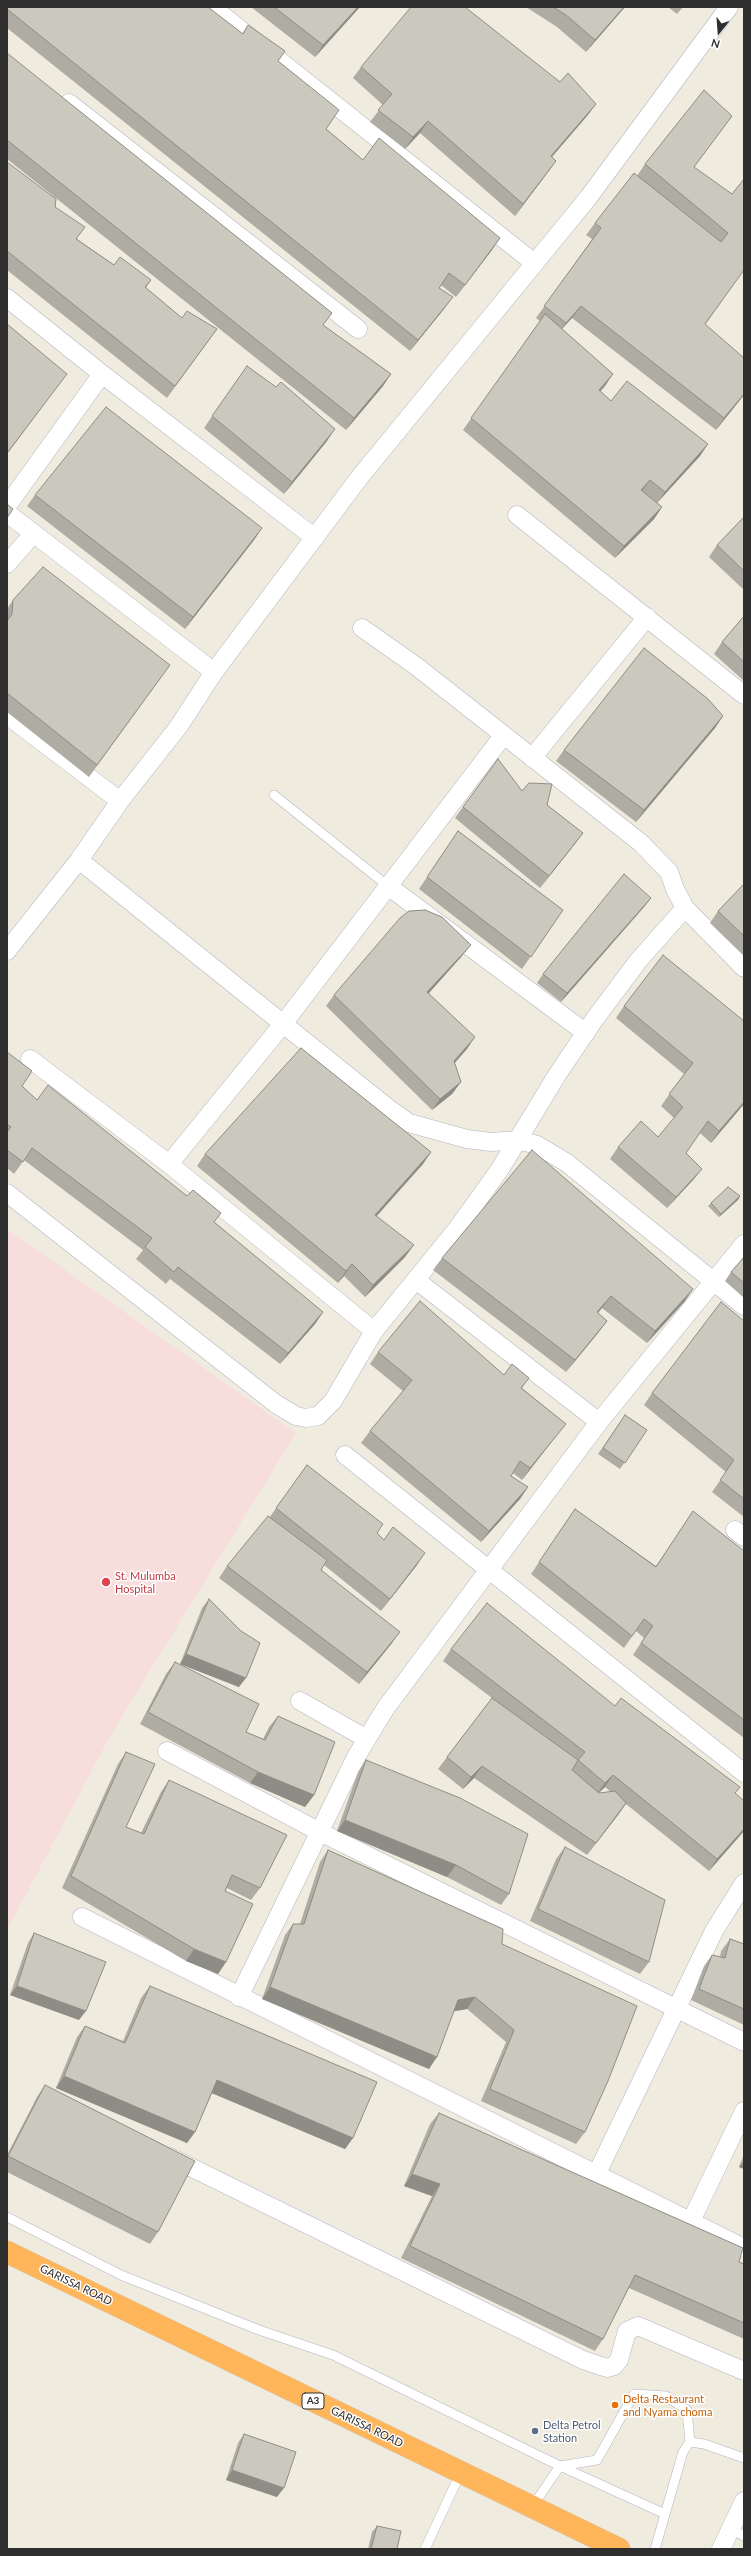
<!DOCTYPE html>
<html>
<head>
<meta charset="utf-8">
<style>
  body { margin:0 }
  #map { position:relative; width:751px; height:2556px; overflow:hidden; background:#f0ebdf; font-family:Lato,sans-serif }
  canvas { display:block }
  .frame { position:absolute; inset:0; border:8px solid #2e2e2e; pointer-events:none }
  .north { position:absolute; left:699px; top:12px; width:40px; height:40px; -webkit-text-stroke:3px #fff; paint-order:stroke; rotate:197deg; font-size:11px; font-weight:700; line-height:16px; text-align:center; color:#2e2e2e }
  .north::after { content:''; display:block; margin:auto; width:14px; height:18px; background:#2e2e2e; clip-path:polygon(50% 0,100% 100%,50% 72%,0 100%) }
</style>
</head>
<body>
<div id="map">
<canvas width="751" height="2556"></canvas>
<div class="frame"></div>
<div class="north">N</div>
</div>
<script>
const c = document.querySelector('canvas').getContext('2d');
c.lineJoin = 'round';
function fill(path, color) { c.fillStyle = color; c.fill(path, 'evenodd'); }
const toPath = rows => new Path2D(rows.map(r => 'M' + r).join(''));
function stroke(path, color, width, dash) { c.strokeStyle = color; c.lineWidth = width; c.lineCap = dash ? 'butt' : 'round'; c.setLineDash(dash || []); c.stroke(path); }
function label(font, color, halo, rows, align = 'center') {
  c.font = font + ' Lato,sans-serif'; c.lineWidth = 3; c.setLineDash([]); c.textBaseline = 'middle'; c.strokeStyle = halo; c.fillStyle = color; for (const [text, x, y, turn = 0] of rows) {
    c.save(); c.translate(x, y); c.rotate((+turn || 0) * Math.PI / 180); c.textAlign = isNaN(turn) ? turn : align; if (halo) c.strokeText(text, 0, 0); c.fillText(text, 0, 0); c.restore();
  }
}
fill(toPath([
  [7,1229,296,1433,113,1731,7,1930]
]), '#f7dedd');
const lane = toPath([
  [274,795,388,886],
  [7,2217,121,2275,259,2330,333,2355,560,2466,665,2514],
  [532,2507,560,2466,597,2460,634,2394,666,2396,687,2410,690,2442],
  [731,2529,744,2536],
  [425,2549,461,2472],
  [655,2549,683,2452,690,2442,704,2444,744,2458]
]);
const street = toPath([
  [212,7,533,262],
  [69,103,358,329],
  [7,298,102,374,315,538],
  [7,506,102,374],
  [7,513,214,672],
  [517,515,744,695],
  [7,564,33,534],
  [362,628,416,666,641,843,669,872,675,889,685,908,744,968],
  [7,715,120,801],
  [532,758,647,617],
  [79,860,388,1108,409,1123,467,1139,491,1142,518,1140,537,1145,567,1163,744,1306],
  [388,886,586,1033],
  [7,951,79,860,120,801,179,726,214,672,359,478,588,198,729,7],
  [30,1059,169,1164,374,1331],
  [169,1164,283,1024,503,736],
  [7,1193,276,1404,296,1416,306,1418,318,1416,333,1401,374,1331,457,1229,500,1169,557,1075,594,1020,638,961,685,908],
  [599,1422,744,1244],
  [345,1455,744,1773],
  [735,1530,744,1537],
  [300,1701,367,1739],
  [167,1751,320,1832,744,2042],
  [82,1917,744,2248],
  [239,1997,356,1757,385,1709,599,1422,416,1280],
  [170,2157,583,2360,607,2368,614,2366,619,2360,627,2331,638,2326,744,2371],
  [597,2173,714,1931,744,1883],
  [691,2221,744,2111],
  [721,2549,744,2501]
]);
const highway = toPath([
  [7,2252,619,2549]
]);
stroke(lane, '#b3b4c2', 10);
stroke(street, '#b3b4c2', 19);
stroke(highway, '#cdcdcd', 23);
stroke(lane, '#fff', 9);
stroke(street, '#fff', 18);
stroke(highway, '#ffb65b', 22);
fill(toPath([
  [7,7,242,34,248,25,278,61,326,129,363,160,492,250,456,297,441,285,439,288,444,309,410,351,7,28],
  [251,7,360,7,315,57],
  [526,7,625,7,586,52,557,27],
  [668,7,683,7,677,14],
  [7,53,323,325,391,374,383,386,346,430,7,159],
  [361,67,560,82,596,104,587,116,552,157,556,161,548,172,515,216,420,133,405,149,370,122,383,105,353,78],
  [732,116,694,167,732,194,744,179,744,274,742,272,705,325,744,395,716,430,572,318,562,329,613,374,600,391,611,401,708,444,700,456,657,503,662,507,654,519,615,558,463,430,540,321,536,318,592,239,586,235,595,223,637,176,645,164],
  [7,162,55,207,77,239,114,265,151,280,146,288,182,318,217,329,167,398,7,270],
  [247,366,327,441,284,494,204,428],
  [35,495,262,528,254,540,185,629,27,506],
  [744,517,744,590,709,557,717,545],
  [13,600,162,676,89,777,7,712,7,609],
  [744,616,744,681,714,654,722,642],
  [723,716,715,728,636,822,556,761,564,750],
  [522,791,547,805,583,833,574,845,540,888,455,818,463,807],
  [458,831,563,910,522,969,419,889],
  [744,884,744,956,710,923,718,911],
  [651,898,644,907,561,1002,537,983,543,974],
  [462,956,429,993,467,1049,454,1063,461,1082,452,1094,432,1110,326,1006,334,995],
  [624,1006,744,1021,744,1104,711,1143,700,1133,686,1153,702,1169,693,1180,667,1208,610,1159,618,1147,658,1137,674,1118,661,1106,684,1074,616,1018],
  [7,1052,22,1086,37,1100,187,1196,221,1213,214,1222,323,1312,315,1324,280,1364,170,1279,166,1284,136,1259,143,1250,24,1160,14,1174,7,1168],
  [431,1152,423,1164,376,1216,405,1257,365,1297,344,1276,338,1283,197,1166,205,1154],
  [740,1196,738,1200,719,1217,708,1206,711,1203],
  [744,1257,744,1298,725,1281,731,1272],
  [442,1258,685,1301,647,1343,602,1308,598,1313,607,1321,598,1333,566,1372,433,1270],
  [744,1321,744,1517,712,1492,726,1472,644,1405,652,1393],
  [378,1352,504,1375,529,1378,522,1388,566,1424,557,1435,522,1480,513,1473,511,1476,528,1487,520,1499,481,1542,361,1443,370,1431,403,1391,370,1364],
  [625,1415,647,1430,620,1469,598,1454],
  [307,1465,384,1540,393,1527,417,1565,381,1611,324,1565,321,1570,392,1643,359,1684,219,1578,227,1566,269,1518],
  [575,1509,656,1566,693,1511,744,1551,744,1738,633,1655,644,1638,636,1631,624,1648,531,1574],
  [209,1599,239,1687,180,1664,202,1608],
  [451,1649,615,1706,736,1794,744,1831,709,1871,626,1804,618,1815,587,1855,474,1778,463,1789,438,1769,447,1757,492,1698,443,1661],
  [605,1787,611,1792,599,1793],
  [175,1662,246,1732,263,1739,269,1727,278,1716,314,1795,305,1807,250,1783,140,1724,166,1674],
  [126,1752,126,1827,141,1833,161,1792,169,1780,260,1888,251,1900,227,1888,225,1891,226,1962,218,1974,186,1961,62,1888,118,1764],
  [366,1760,509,1894,501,1905,447,1877,337,1831,358,1772],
  [565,1847,649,1962,640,1974,530,1921,556,1859],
  [328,1850,502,1944,585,2132,576,2144,481,2101,506,2042,467,2009,454,2011,429,2069,262,1999,285,1935,293,1924,300,1924,320,1862],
  [34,1933,79,2020,10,1995,28,1943],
  [730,1939,744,1944,744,2025,691,2000,704,1966,712,1955,720,1957,721,1951],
  [150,1986,353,2138,345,2149,212,2093,195,2132,187,2143,56,2088,77,2037,85,2026,123,2041,141,1998],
  [45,2085,158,2232,150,2244,7,2172,7,2155,37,2097],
  [439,2113,744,2264,744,2339,629,2288,603,2339,595,2351,401,2258,432,2196,404,2186,430,2124],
  [744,2154,744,2169,739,2167],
  [244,2434,277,2497,226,2480,238,2443],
  [377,2526,397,2549,368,2549,372,2532]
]), '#afada3');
fill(toPath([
  [358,7,360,7,315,57,323,45],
  [624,7,625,7,586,52,595,40],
  [596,104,587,116,543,167,551,156],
  [428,121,420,133,405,149,413,137],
  [556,161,548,172,515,216,523,204],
  [500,238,492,250,456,297,465,285],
  [453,297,444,309,410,351,418,340],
  [581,306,572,318,557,334,566,323],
  [67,374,7,454,7,453],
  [391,374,383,386,346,430,354,418],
  [613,374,605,386,591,402,599,390],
  [744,394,744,395,716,430,724,418],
  [335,429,327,441,284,494,292,482],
  [708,444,700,456,656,504,665,492],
  [650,480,641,492,641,490],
  [662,507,654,519,615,558,624,546],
  [262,528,254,540,185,629,193,617],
  [723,716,715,728,636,822,644,810],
  [583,833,574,845,540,888,549,876],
  [651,898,644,907,561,1002,567,993],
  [471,945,462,956,419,1004,427,992],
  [475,1037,467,1049,446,1073,454,1061],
  [461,1082,452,1094,432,1110,440,1099],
  [744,1102,744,1104,711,1143,719,1131],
  [431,1152,423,1164,367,1227,375,1215],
  [702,1169,693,1180,667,1208,676,1197],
  [740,1196,738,1200,719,1217,721,1214],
  [414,1245,405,1257,365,1297,373,1285],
  [352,1264,344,1276,338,1283,346,1271],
  [693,1289,685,1301,647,1343,655,1331],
  [611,1296,602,1308,588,1324,597,1312],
  [323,1312,315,1324,280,1364,288,1353],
  [607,1321,598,1333,566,1372,575,1360],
  [566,1424,557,1435,522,1480,530,1468],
  [528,1487,520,1499,481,1542,489,1531],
  [425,1553,417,1565,381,1611,390,1599],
  [400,1632,392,1643,359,1684,367,1672],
  [186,1654,246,1678,239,1687,180,1664],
  [482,1766,474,1778,463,1789,471,1777],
  [258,1772,314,1795,305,1807,250,1783],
  [613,1775,605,1787,596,1795,605,1783],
  [626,1803,618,1815,587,1855],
  [345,1820,456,1865,447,1877,337,1831],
  [744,1829,744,1831,709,1871,717,1859],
  [194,1949,226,1962,218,1974,186,1961],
  [17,1986,86,2011,79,2020,10,1995],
  [270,1987,437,2057,429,2069,262,1999],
  [475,1997,467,2009,450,2012,458,2000],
  [64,2076,195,2132,187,2143,56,2088],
  [217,2080,353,2138,345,2149,209,2092],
  [744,2161,744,2169,739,2167],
  [412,2174,440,2184,432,2196,404,2186],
  [232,2470,284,2488,277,2497,226,2480]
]), '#8e8d85');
const building = toPath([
  [7,7,208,7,243,34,248,25,285,51,278,61,339,110,326,129,363,160,379,138,500,238,465,285,449,273,439,288,453,297,418,340,7,9,7,7],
  [274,7,358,7,323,45,274,7],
  [411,7,465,7,560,82,568,73,596,104,551,156,556,161,523,204,428,121,413,137,378,110,392,94,361,67,411,7],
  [553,7,624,7,595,40,566,15,553,7],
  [7,53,332,313,323,325,391,374,354,418,7,140,7,53],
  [704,90,732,116,694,167,732,194,744,179,744,270,705,324,744,358,744,394,724,418,581,306,566,323,544,306,601,228,595,223,634,173,721,242,728,233,645,164,704,90],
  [7,162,56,199,55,207,85,227,76,239,114,265,120,257,151,280,145,287,182,318,187,311,217,329,175,386,7,251,7,162],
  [545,314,613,374,599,390,611,401,627,381,708,444,665,492,650,480,641,490,662,507,624,546,471,418,545,314],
  [7,324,67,374,7,453,7,324],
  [247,366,276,387,281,382,335,429,292,482,212,416,247,366],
  [106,407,262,528,193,617,35,495,106,407],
  [7,504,13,509,7,518,7,504],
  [744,517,744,571,717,545,744,517],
  [43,567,170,665,97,765,7,693,7,621,12,614,13,600,43,567],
  [744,616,744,662,722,642,744,616],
  [644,648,708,699,723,716,644,810,564,750,644,648],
  [498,759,522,791,529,783,552,784,547,805,583,833,549,876,463,807,498,759],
  [458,831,563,910,531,957,427,877,458,831],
  [624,874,651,898,567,993,543,974,624,874],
  [744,884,744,936,718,911,744,884],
  [425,910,442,917,471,945,427,992,475,1037,454,1061,461,1082,440,1099,334,995,400,918,409,911,425,910],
  [663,955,744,1021,744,1102,719,1131,708,1121,686,1153,702,1169,676,1197,618,1147,641,1121,658,1137,683,1107,669,1094,693,1063,624,1006,663,955],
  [301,1048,431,1152,375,1215,414,1245,373,1285,352,1264,346,1271,205,1154,301,1048],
  [7,1052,32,1071,22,1086,37,1100,48,1085,187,1196,193,1190,221,1213,214,1222,323,1312,288,1353,178,1267,174,1272,145,1247,152,1238,32,1148,23,1162,7,1150,7,1132,11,1127,7,1124,7,1052],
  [532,1150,693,1289,655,1331,611,1296,597,1312,607,1321,575,1360,442,1258,532,1150],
  [728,1187,740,1196,721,1214,711,1203,728,1187],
  [744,1257,744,1283,731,1272,744,1257],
  [420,1301,504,1375,512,1364,529,1378,521,1388,566,1424,530,1468,520,1461,511,1476,528,1487,489,1531,370,1431,412,1380,378,1352,420,1301],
  [721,1302,744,1321,744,1499,720,1480,734,1460,652,1393,721,1302],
  [625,1415,647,1430,625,1463,603,1448,625,1415],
  [307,1465,383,1524,377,1533,384,1540,393,1527,425,1553,390,1599,276,1508,307,1465],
  [575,1509,656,1567,693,1511,744,1551,744,1720,641,1643,653,1626,644,1619,632,1636,539,1562,575,1509],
  [268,1516,327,1560,321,1570,400,1632,367,1672,227,1566,268,1516],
  [209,1599,241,1631,260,1643,246,1678,186,1654,209,1599],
  [487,1603,615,1706,621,1698,740,1787,735,1793,744,1801,744,1829,717,1859,613,1775,605,1783,578,1760,585,1752,451,1649,487,1603],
  [175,1662,259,1704,246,1732,265,1740,278,1716,335,1742,314,1795,258,1772,148,1712,175,1662],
  [492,1698,578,1760,572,1770,599,1793,615,1791,626,1803,596,1843,482,1766,471,1777,447,1757,492,1698],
  [126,1752,155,1764,126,1827,144,1834,169,1780,287,1835,260,1888,232,1875,225,1891,253,1904,226,1962,194,1949,71,1876,126,1752],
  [366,1760,460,1798,528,1834,509,1894,456,1865,345,1820,366,1760],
  [565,1847,665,1900,649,1962,538,1909,565,1847],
  [328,1850,503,1929,502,1944,637,2006,608,2081,585,2132,490,2089,514,2030,475,1997,458,2000,437,2057,270,1987,293,1924,304,1924,328,1850],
  [34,1933,106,1962,86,2011,17,1986,34,1933],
  [730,1939,744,1944,744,2009,699,1989,712,1955,725,1958,730,1939],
  [150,1986,377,2082,353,2138,217,2080,195,2132,64,2076,85,2026,125,2043,150,1986],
  [45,2085,195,2161,158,2232,8,2156,45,2085],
  [439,2113,743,2248,739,2262,744,2264,744,2323,635,2275,603,2339,410,2246,440,2184,412,2174,439,2113],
  [244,2434,296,2452,284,2488,232,2470,244,2434],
  [377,2526,401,2531,397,2549,371,2549,377,2526]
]);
fill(building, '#cbc9be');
stroke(building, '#8e8d85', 1);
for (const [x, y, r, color] of [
  [106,1582,5,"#e0444e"],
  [615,2405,4,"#e8710a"],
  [535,2431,4,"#5c6f8a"]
]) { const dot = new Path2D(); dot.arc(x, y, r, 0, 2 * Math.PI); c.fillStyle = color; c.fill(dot); stroke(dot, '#fff', 1.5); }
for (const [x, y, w] of [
  [313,2401,22]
]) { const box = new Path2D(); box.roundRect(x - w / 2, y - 8, w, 16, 3); c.fillStyle = '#fff'; c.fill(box); stroke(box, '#2e2e2e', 1); }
label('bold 10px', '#2e2e2e', null, [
  ["A3",313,2401]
]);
label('11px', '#be3a42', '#fff', [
  ["St. Mulumba",115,1576],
  ["Hospital",115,1589]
], 'left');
label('11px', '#2e2e2e', '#fff', [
  ["GARISSA ROAD",76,2285,26],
  ["GARISSA ROAD",367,2427,26]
]);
label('11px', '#c56008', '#fff', [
  ["Delta Restaurant",623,2399],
  ["and Nyama choma",623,2412]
], 'left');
label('11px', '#4e5e75', '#fff', [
  ["Delta Petrol",543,2425],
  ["Station",543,2438]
], 'left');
</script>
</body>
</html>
